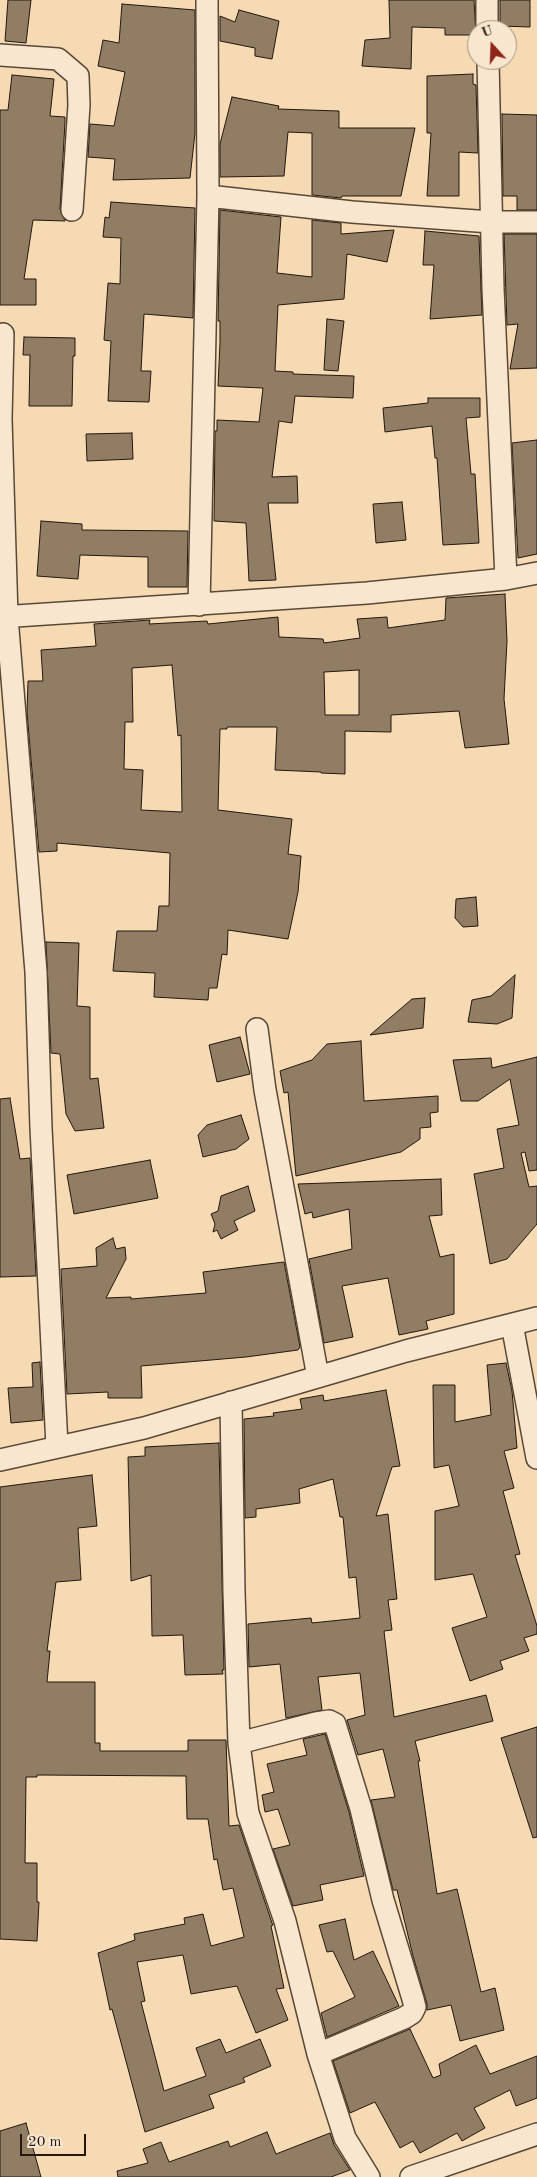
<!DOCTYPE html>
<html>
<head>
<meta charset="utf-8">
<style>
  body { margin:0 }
  #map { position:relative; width:537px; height:2177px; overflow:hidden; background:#f5dab4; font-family:"Old Standard TT",serif }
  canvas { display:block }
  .north { position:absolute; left:467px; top:20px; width:50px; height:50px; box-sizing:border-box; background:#f8e7ce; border:1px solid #a49481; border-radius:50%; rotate:340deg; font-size:14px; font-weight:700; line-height:20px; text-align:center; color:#25170e }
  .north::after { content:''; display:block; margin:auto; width:18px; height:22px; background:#8f2418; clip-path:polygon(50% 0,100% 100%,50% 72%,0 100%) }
  .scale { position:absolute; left:20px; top:2134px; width:66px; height:22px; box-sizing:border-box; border:2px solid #25170e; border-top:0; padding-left:6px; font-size:15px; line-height:18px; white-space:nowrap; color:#25170e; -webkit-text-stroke:4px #f8e7ce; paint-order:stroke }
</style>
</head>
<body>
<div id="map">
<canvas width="537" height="2177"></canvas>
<div class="north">U</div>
<div class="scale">20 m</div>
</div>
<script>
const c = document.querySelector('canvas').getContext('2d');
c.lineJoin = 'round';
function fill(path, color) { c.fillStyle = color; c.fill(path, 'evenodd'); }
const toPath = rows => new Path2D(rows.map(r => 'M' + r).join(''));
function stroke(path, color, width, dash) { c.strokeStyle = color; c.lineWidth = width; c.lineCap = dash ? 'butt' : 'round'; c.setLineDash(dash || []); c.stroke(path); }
const building = toPath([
  [8,0,31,0,26,43,5,41,8,0],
  [389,0,474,0,476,35,445,35,445,28,412,27,411,69,362,66,365,40,390,38,389,0],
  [500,0,530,0,530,27,500,26,500,0],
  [122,4,195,10,195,133,190,178,113,180,115,159,88,157,90,124,114,126,125,72,98,66,103,40,119,43,122,4],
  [239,10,279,21,272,59,255,56,255,48,220,41,220,16,235,22,239,10],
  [473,74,473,84,476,85,478,153,459,152,459,196,427,196,431,133,427,133,427,76,473,74],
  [12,75,54,79,50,116,65,117,65,122,60,209,65,221,33,220,24,279,36,279,36,305,0,305,0,110,8,110,12,75],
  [232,97,279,106,278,109,339,111,339,128,415,128,401,196,342,196,341,198,312,195,312,133,288,132,284,176,220,177,220,144,232,97],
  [502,114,537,115,537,210,517,210,517,196,503,196,502,114],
  [111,202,195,208,193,318,144,314,141,371,151,371,149,402,108,401,111,341,104,340,108,283,120,284,121,238,103,237,105,217,109,218,111,202],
  [220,210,281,217,277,273,312,277,312,220,341,223,341,234,394,230,387,262,347,254,344,299,278,305,275,371,293,372,293,374,354,376,353,398,295,396,292,423,279,421,272,477,297,476,298,503,268,503,276,580,249,581,246,523,214,521,215,431,217,431,217,420,259,422,263,388,218,386,220,343,220,321,218,321,220,210],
  [425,231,479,236,482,315,430,319,434,265,423,265,425,231],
  [504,234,537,234,537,368,510,369,518,324,507,325,504,234],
  [327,319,344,321,338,371,324,370,327,319],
  [24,337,75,338,75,356,73,356,72,406,29,406,30,355,23,355,24,337],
  [428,398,480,398,480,417,466,418,471,474,475,474,479,543,443,545,437,458,435,458,432,426,385,432,383,408,428,403,428,398],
  [132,433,133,459,87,461,86,434,132,433],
  [537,440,537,554,518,558,512,443,537,440],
  [402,502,406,540,376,543,373,504,402,502],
  [41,521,82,524,82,530,188,531,187,587,148,587,148,557,80,555,78,579,37,576,41,521],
  [505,594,507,641,504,699,509,744,465,748,459,711,391,715,391,732,345,731,345,774,321,773,321,772,275,770,277,727,227,727,227,729,220,729,218,810,292,819,288,854,301,856,298,892,288,939,228,930,227,955,222,954,217,988,209,988,208,1000,154,997,155,973,113,971,117,931,157,931,159,906,169,906,170,853,57,843,57,851,39,852,27,712,28,681,43,681,41,650,96,646,94,624,150,620,149,624,207,621,208,624,278,617,279,637,323,639,324,643,360,638,357,619,387,617,388,628,445,620,446,598,505,594],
  [172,665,178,736,181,735,182,812,141,810,143,770,124,769,125,722,133,722,132,668,172,665],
  [359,670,359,715,325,715,324,672,359,670],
  [476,897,478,926,463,927,455,918,456,899,476,897],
  [46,942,79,943,77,1006,90,1007,90,1079,98,1078,104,1128,75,1131,66,1114,60,1054,51,1053,46,942],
  [515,975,512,1018,497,1024,468,1022,472,1000,491,996,515,975],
  [425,998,423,1028,370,1035,412,999,425,998],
  [240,1037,250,1074,217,1082,209,1045,240,1037],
  [361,1041,364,1101,438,1096,438,1112,430,1113,431,1127,420,1128,420,1139,401,1152,296,1176,288,1092,284,1093,280,1071,312,1060,327,1044,361,1041],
  [537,1057,537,1170,529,1171,525,1152,521,1153,529,1187,537,1186,537,1224,507,1259,490,1264,474,1174,504,1168,497,1129,519,1125,510,1079,478,1101,461,1101,453,1060,491,1058,492,1068,537,1057],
  [10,1098,20,1159,30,1158,36,1276,0,1277,0,1099,10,1098],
  [241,1115,249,1139,236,1149,203,1157,198,1135,207,1125,241,1115],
  [150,1160,158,1198,74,1214,67,1175,150,1160],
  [441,1179,442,1215,429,1216,440,1257,454,1254,454,1314,426,1321,428,1329,399,1335,388,1278,342,1286,353,1337,324,1343,309,1259,352,1249,349,1209,313,1218,312,1212,305,1214,298,1184,441,1179],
  [248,1186,255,1211,234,1221,238,1230,221,1239,217,1230,213,1232,215,1224,211,1214,218,1211,221,1196,248,1186],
  [113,1238,116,1249,125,1247,126,1259,106,1298,131,1297,131,1299,206,1293,203,1272,284,1262,300,1347,298,1350,246,1357,141,1366,142,1398,108,1398,108,1392,67,1394,61,1269,97,1266,96,1248,113,1238],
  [40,1362,43,1420,11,1423,8,1388,33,1387,32,1363,40,1362],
  [506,1363,512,1391,517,1448,504,1451,514,1488,503,1491,520,1554,515,1555,537,1626,537,1634,524,1638,529,1651,500,1661,503,1669,470,1681,452,1628,487,1617,473,1574,435,1580,435,1511,459,1506,449,1465,434,1468,433,1385,455,1385,455,1422,491,1415,487,1365,506,1363],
  [386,1390,400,1466,392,1467,376,1516,388,1514,397,1599,388,1600,392,1630,384,1631,394,1717,486,1695,493,1721,415,1741,420,1761,418,1761,437,1894,457,1889,481,1992,495,1988,504,2030,460,2041,451,2005,427,2010,427,2004,413,1956,397,1890,393,1890,371,1800,395,1797,383,1749,358,1755,347,1720,365,1715,360,1673,318,1677,322,1710,286,1718,280,1664,249,1667,248,1624,311,1618,312,1623,360,1618,356,1577,349,1578,343,1517,340,1517,333,1479,299,1489,300,1503,256,1509,256,1517,245,1518,244,1419,274,1416,273,1413,302,1409,300,1399,323,1395,324,1401,386,1390],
  [219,1443,224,1670,222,1670,223,1674,185,1675,183,1635,152,1636,151,1575,131,1581,128,1457,145,1456,145,1447,219,1443],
  [92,1475,97,1526,78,1528,81,1580,56,1582,47,1651,50,1651,47,1682,95,1682,95,1743,100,1743,100,1751,188,1751,188,1740,226,1740,229,1826,239,1825,272,1923,273,1925,271,1926,284,1988,276,1989,288,2020,256,2033,237,1986,191,1994,183,1955,137,1962,145,2001,141,2002,164,2091,206,2076,196,2048,220,2039,226,2053,260,2039,271,2066,243,2078,245,2082,209,2095,214,2108,145,2132,112,2009,110,2010,98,1953,135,1940,134,1934,185,1924,184,1918,203,1914,211,1946,244,1937,233,1888,223,1890,217,1859,214,1860,208,1819,187,1819,186,1776,37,1775,37,1777,26,1777,25,1863,37,1863,37,1902,39,1902,37,1941,0,1939,0,1487,92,1475],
  [537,1727,537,1837,533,1838,501,1738,537,1727],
  [325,1734,349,1812,364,1876,320,1885,323,1900,293,1906,273,1849,290,1845,278,1809,265,1812,262,1795,274,1792,267,1764,307,1755,303,1739,325,1734],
  [345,1919,354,1960,373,1951,399,2006,327,2037,321,2013,355,1997,333,1951,327,1952,319,1925,345,1919],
  [410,2029,433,2078,441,2075,439,2064,476,2045,490,2074,537,2056,537,2098,516,2106,510,2090,474,2108,485,2128,462,2141,457,2133,420,2153,413,2141,400,2148,375,2102,350,2113,333,2061,410,2029],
  [26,2123,41,2177,0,2177,0,2131,26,2123],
  [267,2132,276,2154,330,2133,334,2145,350,2170,331,2177,118,2177,117,2171,148,2163,143,2149,161,2142,169,2162,228,2141,230,2147,267,2132]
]);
fill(building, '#917c64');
stroke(building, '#25170e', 1);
const minor = toPath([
  [487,0,487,30],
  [0,55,58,59,78,76,79,105,72,210],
  [488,60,493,288,506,579],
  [208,196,352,212,491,222,537,222],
  [3,334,1,419,7,617,36,972,41,1128,57,1446],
  [199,605,208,196,207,0],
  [0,617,367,593,506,579,537,573],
  [257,1029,265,1090,318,1377],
  [512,1324,537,1458],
  [231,1402,234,1592,239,1743,248,1813,285,1921,318,2054,345,2138,369,2177],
  [0,1460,144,1428,406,1351,537,1318],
  [239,1743,316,1723,329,1721,335,1724,361,1809,383,1900,413,1999,415,2007,412,2013,404,2018,318,2054],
  [411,2177,537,2134]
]);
stroke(minor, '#594838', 24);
stroke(minor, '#f8e7ce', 21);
</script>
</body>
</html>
